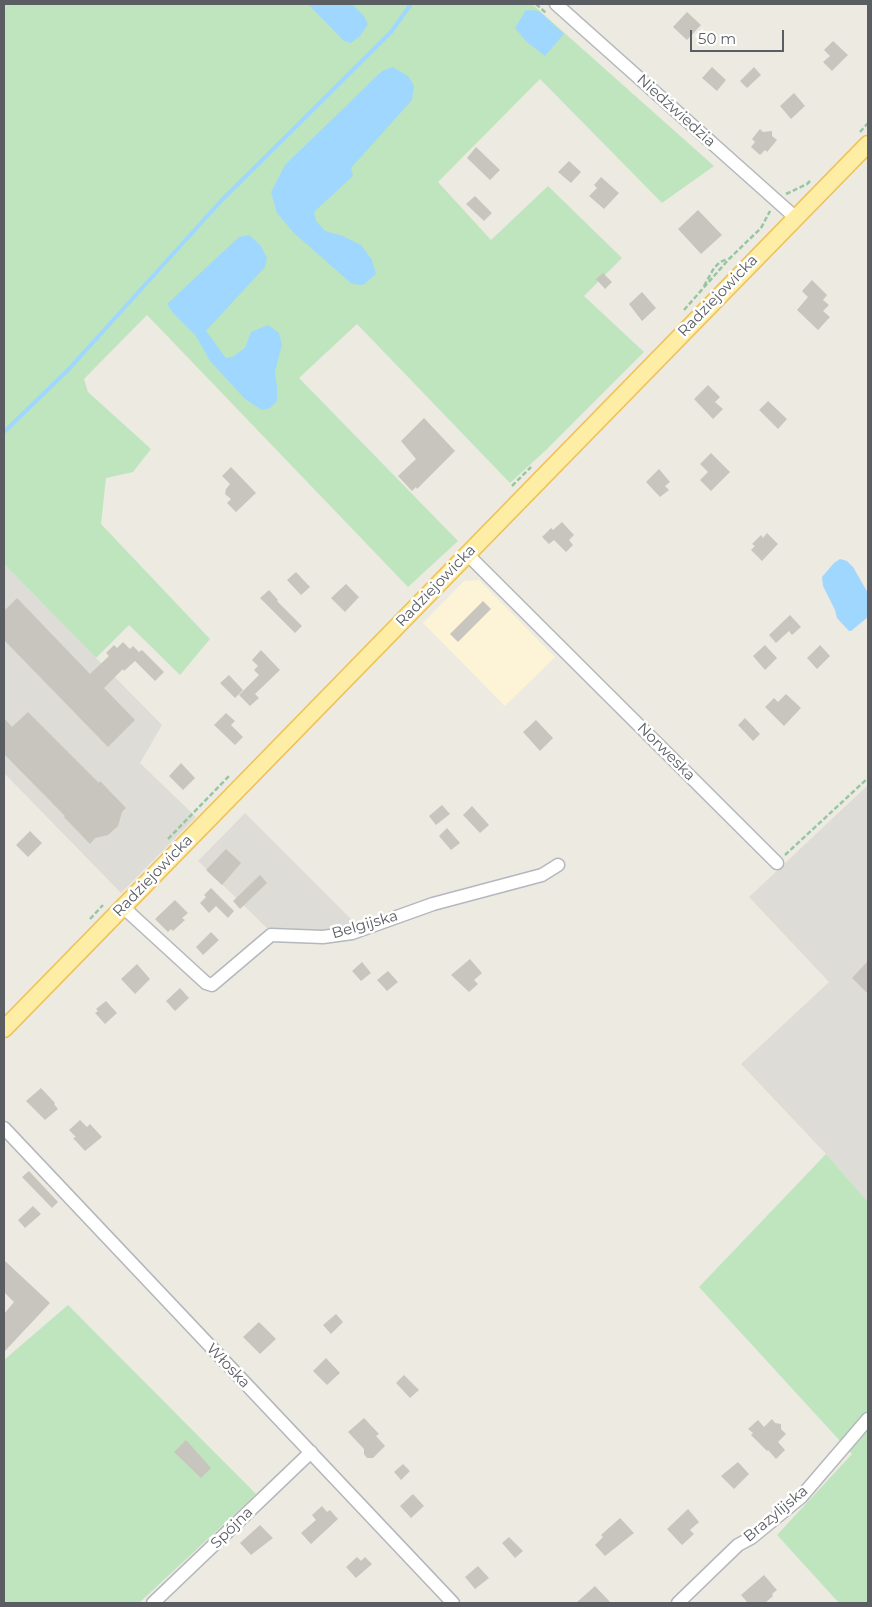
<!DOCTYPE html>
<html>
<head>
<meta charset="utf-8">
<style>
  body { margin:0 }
  #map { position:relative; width:872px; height:1607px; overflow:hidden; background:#edeae2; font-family:Montserrat,sans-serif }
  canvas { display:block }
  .frame { position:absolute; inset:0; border:5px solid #5a5e63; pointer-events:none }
  .scale { position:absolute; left:690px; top:30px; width:94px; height:22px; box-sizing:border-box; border:2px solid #5a5e63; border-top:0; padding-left:6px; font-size:15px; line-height:18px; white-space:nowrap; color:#5a5e63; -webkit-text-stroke:4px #fff; paint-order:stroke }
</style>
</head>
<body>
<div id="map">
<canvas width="872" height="1607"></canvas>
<div class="frame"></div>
<div class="scale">50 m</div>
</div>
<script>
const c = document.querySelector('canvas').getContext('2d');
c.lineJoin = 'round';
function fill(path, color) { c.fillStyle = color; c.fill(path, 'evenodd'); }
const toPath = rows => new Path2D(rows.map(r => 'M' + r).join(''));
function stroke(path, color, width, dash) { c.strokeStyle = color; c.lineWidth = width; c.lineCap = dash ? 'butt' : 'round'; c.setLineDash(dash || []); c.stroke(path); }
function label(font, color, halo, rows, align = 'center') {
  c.font = font + ' Montserrat,sans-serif'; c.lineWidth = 5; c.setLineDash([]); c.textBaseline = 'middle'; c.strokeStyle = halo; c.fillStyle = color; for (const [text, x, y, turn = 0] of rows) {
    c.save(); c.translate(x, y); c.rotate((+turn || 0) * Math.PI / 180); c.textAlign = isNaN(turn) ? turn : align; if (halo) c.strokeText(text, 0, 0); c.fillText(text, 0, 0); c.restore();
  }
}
fill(toPath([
  [479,580,555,657,505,706,423,623,464,581]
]), '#fdf3d6');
fill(toPath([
  [4,564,162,725,140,763,196,817,121,893,4,773],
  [868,785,868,1202,826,1154,741,1064,829,982,749,897],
  [245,813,357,925,323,932,269,930,198,861]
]), '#dedcd6');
fill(toPath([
  [4,4,532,4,714,166,662,203,540,79,438,182,491,240,548,186,622,258,584,296,644,352,546,450,510,483,357,324,299,378,458,541,408,587,147,315,84,379,88,392,151,449,133,472,106,478,101,524,210,639,180,675,129,625,96,658,4,564],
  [826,1154,868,1202,868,1603,839,1603,777,1535,852,1454,699,1287],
  [68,1305,256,1494,139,1603,4,1603,4,1360]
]), '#bfe5be');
fill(toPath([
  [308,4,352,4,364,16,368,24,360,36,351,43,344,41],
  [526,10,539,11,563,33,563,35,545,56,527,42,515,28],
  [393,67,408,76,414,86,412,100,351,168,353,176,314,212,316,221,325,231,343,236,361,245,372,260,376,274,363,285,352,284,294,233,277,213,271,192,285,165,382,71],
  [249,235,261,246,267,258,265,267,206,331,226,358,232,357,245,348,251,332,268,325,279,333,282,345,275,371,277,388,277,401,270,408,262,410,245,399,210,361,196,336,173,313,167,304,239,237],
  [840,559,847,561,853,567,868,593,868,617,851,631,849,631,837,618,835,610,823,586,822,577,834,563]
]), '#a0d7fe');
stroke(toPath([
  [4,432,68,370,220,202,391,32,411,4]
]), '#a0d7fe', 4);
fill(toPath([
  [687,12,701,25,687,40,673,27],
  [833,41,848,55,832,71,823,62,830,56,824,50],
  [712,67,726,80,717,91,702,78],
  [754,67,761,75,747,88,740,81],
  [794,93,805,106,791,119,780,106],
  [760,129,763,132,772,131,772,136,777,140,767,152,765,150,760,155,751,147,755,142,752,139],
  [476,147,500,170,490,180,467,158],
  [569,161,581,172,571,183,558,172],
  [601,177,619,193,604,209,589,196,597,188,594,185],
  [475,196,492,213,484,221,466,204],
  [698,210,722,235,701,254,678,229],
  [603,273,612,282,605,289,596,279],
  [812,280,827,295,823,300,829,305,823,311,830,317,818,330,797,310,808,297,802,291],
  [642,292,656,308,642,321,629,304],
  [708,385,720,397,715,402,723,409,713,419,694,399],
  [768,401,787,419,778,429,759,410],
  [424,418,455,451,417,489,416,487,412,491,398,476,416,459,401,441],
  [711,453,730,472,711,491,700,480,708,472,700,464],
  [231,467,256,493,236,512,227,503,231,499,225,494,226,489,230,484,222,476],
  [659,469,670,482,665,486,669,490,660,497,646,482],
  [562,522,574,535,569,540,573,545,566,552,554,540,549,544,542,537,551,528,553,530],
  [767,533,778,544,762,561,751,550,755,546,752,544,761,535,763,538],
  [296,572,310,587,301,595,287,580],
  [346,584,359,597,345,612,331,598],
  [269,590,278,600,277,601,302,626,295,633,260,598],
  [17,598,90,674,109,656,106,653,114,645,117,648,123,642,130,649,133,646,139,652,142,650,164,672,155,681,135,661,124,671,123,669,104,688,135,720,108,747,4,640,4,611],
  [483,601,491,609,458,642,450,634],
  [790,615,801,627,792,635,789,631,776,643,769,635],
  [765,645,777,658,765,670,753,656],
  [820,645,830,656,817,669,807,658],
  [261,650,280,670,255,694,259,698,250,706,239,695,259,675,254,670,258,666,252,660],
  [229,675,243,690,235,698,220,683],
  [786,694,801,708,784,726,765,707,774,698,778,702],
  [28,712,99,783,100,781,126,808,122,812,118,826,108,835,95,838,90,844,64,817,65,816,4,754,4,718,12,727],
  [226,713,235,721,231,725,243,737,235,745,214,725],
  [745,718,760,734,753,741,738,725],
  [536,720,553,738,540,751,523,732],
  [181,763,195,778,183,790,169,776],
  [442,805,450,814,436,825,429,816],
  [472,806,489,825,480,833,463,815],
  [447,828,460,843,451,850,439,836],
  [30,831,42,843,28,857,16,845],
  [226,849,241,863,222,885,206,870],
  [260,875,267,883,240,909,233,901],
  [211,888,234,911,228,918,216,906,209,913,200,903,206,897,204,895],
  [175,900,188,913,182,918,185,920,173,931,171,929,168,932,155,919],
  [211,932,219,940,203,955,196,947],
  [470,959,482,973,474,980,478,984,469,992,451,975],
  [868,961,868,994,852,978],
  [362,962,371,973,361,981,352,971],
  [137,964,150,979,135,994,121,979],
  [388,971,398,982,387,991,377,980],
  [180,988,189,998,175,1011,166,1001],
  [106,1001,117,1013,105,1024,95,1013,98,1011,96,1009],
  [41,1088,55,1103,54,1104,58,1109,45,1120,26,1101],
  [80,1120,87,1127,90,1124,102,1137,85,1151,73,1138,76,1137,69,1130],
  [29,1171,58,1202,52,1208,22,1177],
  [33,1206,41,1214,25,1228,18,1220],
  [4,1260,50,1303,4,1352,4,1314,14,1302,4,1292],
  [336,1314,343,1322,331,1334,323,1325],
  [259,1322,276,1339,260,1354,243,1337],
  [326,1358,340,1373,327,1385,313,1371],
  [404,1375,419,1390,410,1398,396,1383],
  [364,1418,379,1434,376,1436,385,1446,373,1458,367,1458,364,1454,364,1449,348,1432],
  [772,1419,775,1423,781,1424,781,1429,786,1434,778,1442,785,1450,776,1459,768,1450,767,1451,751,1435,753,1433,748,1429,758,1420,764,1427],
  [186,1440,211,1468,201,1478,174,1452],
  [738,1462,749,1474,734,1489,721,1476],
  [403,1464,410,1471,401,1480,394,1472],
  [413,1494,424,1506,411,1518,400,1506],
  [322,1506,327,1512,330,1510,338,1519,311,1544,301,1533,316,1520,312,1515],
  [688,1509,699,1522,690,1530,694,1534,682,1545,667,1529],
  [620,1518,634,1533,605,1556,595,1545,603,1537,601,1535],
  [260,1525,273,1538,251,1555,240,1543],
  [509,1537,523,1551,515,1558,502,1543],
  [357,1557,361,1561,365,1557,372,1564,356,1578,346,1567],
  [478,1566,489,1578,475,1589,465,1577],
  [764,1575,777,1590,772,1594,773,1596,765,1603,748,1603,741,1595],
  [595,1586,611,1603,576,1603]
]), '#c8c5bf');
const minor = toPath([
  [556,4,796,218],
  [467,554,777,863],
  [123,907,206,983,212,985,271,935,323,937,352,933,433,904,542,875,558,865],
  [4,1128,453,1603],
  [153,1603,311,1452],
  [678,1603,738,1545,751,1538,801,1497,868,1419]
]);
const major = toPath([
  [4,1029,868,144]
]);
stroke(minor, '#b4b8bc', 15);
stroke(major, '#f0c258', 19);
stroke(toPath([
  [536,4,546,13],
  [860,132,868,123],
  [786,194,807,184,811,180],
  [704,286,714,268,720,262,728,259],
  [684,310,729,259,761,228,770,211],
  [512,486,531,467],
  [168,839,229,776],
  [785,855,868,778],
  [90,919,103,905]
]), '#97c6a4', 2.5, [5, 2.5]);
stroke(minor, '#fff', 12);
stroke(major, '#feeea5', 16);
label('15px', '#5a5e63', '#fff', [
  ["Niedźwiedzia",676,111,42],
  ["Radziejowicka",718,296,-46],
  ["Radziejowicka",436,586,-46],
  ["Norweska",666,752,45],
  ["Radziejowicka",153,876,-46],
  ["Belgijska",365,925,-16],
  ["Włoska",228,1366,46],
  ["Brazylijska",776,1514,-40],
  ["Spójna",232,1528,-44]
]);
</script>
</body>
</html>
